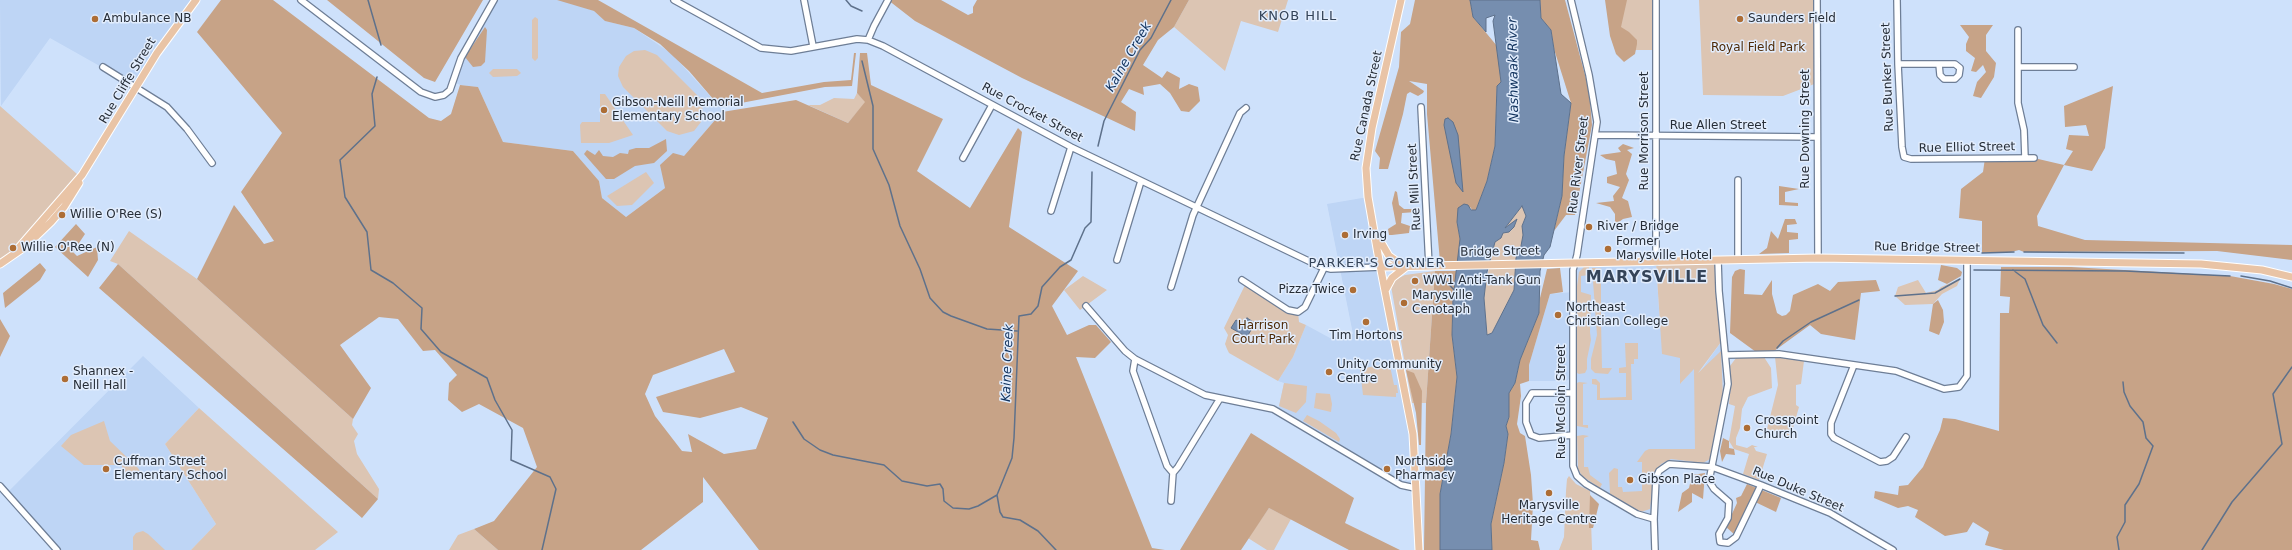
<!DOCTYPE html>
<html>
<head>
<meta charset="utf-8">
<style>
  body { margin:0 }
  canvas { display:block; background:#cee1fb }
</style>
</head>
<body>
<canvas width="2292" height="550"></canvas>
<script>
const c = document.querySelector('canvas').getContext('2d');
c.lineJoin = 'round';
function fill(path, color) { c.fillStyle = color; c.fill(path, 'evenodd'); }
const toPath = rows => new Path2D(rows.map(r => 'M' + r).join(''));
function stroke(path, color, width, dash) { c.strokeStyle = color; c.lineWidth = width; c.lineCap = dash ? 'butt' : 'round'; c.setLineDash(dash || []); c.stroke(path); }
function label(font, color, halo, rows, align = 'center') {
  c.font = font + ' "DejaVu Sans",sans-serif'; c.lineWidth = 3; c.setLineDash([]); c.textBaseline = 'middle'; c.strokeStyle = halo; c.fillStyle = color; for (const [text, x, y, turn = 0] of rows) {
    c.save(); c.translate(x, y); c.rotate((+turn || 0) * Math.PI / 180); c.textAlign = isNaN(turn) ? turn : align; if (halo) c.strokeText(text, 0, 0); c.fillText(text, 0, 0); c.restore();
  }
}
fill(toPath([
  [0,0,196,0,137,87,50,38,1,106],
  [494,0,557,0,569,2,594,11,606,21,634,28,672,54,720,107,722,112,684,156,665,188,626,217,602,198,599,181,573,151,503,142,478,87,460,85,454,82,459,65],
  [1368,197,1409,404,1415,488,1405,487,1278,411,1284,383,1278,381,1293,357,1306,325,1330,338,1353,334,1327,204],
  [1575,262,1656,262,1660,326,1680,358,1681,383,1694,368,1695,379,1724,338,1728,384,1712,467,1669,464,1659,471,1654,519,1637,514,1586,484,1575,472,1572,378,1565,381,1529,381,1529,365,1550,294,1573,292],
  [143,356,199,408,165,444,216,524,191,550,57,550,6,494]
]), '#bed5f5');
fill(toPath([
  [1189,0,1288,0,1278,32,1241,21,1225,71,1174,27],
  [1611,0,1656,0,1656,50,1623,50],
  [1699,0,1817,0,1817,83,1783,96,1703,95],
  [535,17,538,19,538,58,535,61,532,58,532,20],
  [645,50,657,55,701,99,703,113,701,122,694,131,679,135,667,131,623,87,618,76,619,67,626,56,634,51],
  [493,69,517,69,521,73,517,76,493,77,489,73],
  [857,93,866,102,848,123,808,105,820,105,834,98,854,99],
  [600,94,605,94,633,135,609,143,581,143,580,125,582,122,600,122],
  [0,106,77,174,82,175,43,222,0,264],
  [646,172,654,183,632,205,617,206,607,196],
  [1522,206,1525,209,1526,216,1522,226,1524,235,1521,246,1516,258,1514,290,1492,333,1487,335,1484,298,1486,281,1495,242,1503,233,1511,231,1512,228,1510,224,1505,228],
  [129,231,197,279,353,419,352,425,358,434,354,441,357,454,379,489,378,499,118,264,110,261],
  [1718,260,1724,338,1698,373,1721,351,1723,398,1710,459,1703,463,1671,459,1661,464,1654,474,1650,509,1641,512,1610,494,1609,473,1614,468,1618,469,1618,487,1622,487,1623,492,1642,491,1642,462,1637,462,1645,451,1649,449,1695,449,1694,369,1680,384,1680,358,1662,354,1656,262],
  [1584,267,1589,267,1589,275,1581,276,1581,292,1591,295,1590,332,1591,340,1587,359,1587,369,1585,373,1579,374,1577,373,1577,286,1579,272],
  [1592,268,1601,268,1601,315,1597,315,1597,321,1601,321,1602,368,1612,368,1608,374,1595,373,1591,369,1591,359,1597,335],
  [1435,271,1426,403,1412,403,1391,286,1395,280,1405,275],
  [1083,276,1107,290,1080,310,1064,290],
  [1960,279,1957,286,1942,294,1933,304,1905,305,1895,296,1898,287,1918,280,1926,293,1938,290,1941,287],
  [1246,283,1288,310,1298,312,1299,322,1306,325,1293,357,1278,381,1229,353,1227,349,1225,344,1228,335,1224,328],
  [1625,343,1638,343,1638,359,1634,359,1634,364,1631,364,1632,400,1597,400,1597,385,1592,384,1592,379,1596,379,1600,383,1600,398,1626,397,1626,373,1619,373,1619,368,1626,367],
  [1764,357,1771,368,1772,388,1748,397,1742,409,1740,428,1736,438,1736,445,1747,448,1752,445,1758,447,1754,447,1756,451,1767,454,1759,480,1743,474,1749,454,1734,449,1729,441,1735,406,1729,404,1731,384,1730,366,1736,358],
  [1775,357,1804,361,1801,384,1796,385,1796,405,1799,407,1791,435,1787,436,1767,429,1778,385],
  [1375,366,1390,366,1394,385,1397,385,1398,393,1396,393,1396,397,1363,395,1360,369],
  [1579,382,1588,383,1583,384,1583,425,1588,425,1588,428,1577,426,1577,383],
  [1284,383,1307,386,1306,402,1296,413,1279,406],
  [1316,393,1330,394,1332,404,1331,412,1314,408],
  [199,408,338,532,315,550,191,550,216,524,165,444],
  [1307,415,1319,421,1336,433,1340,439,1339,442,1303,421],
  [104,421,110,441,138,468,141,473,122,474,122,465,84,465,61,446,71,435],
  [1583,435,1589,436,1584,438,1584,467,1588,467,1590,475,1602,484,1600,488,1582,476,1578,469,1577,436],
  [1569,476,1576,484,1590,491,1592,550,1559,550,1564,537,1566,491,1567,479],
  [1269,508,1291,519,1274,550,1267,550,1248,538],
  [474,529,498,550,449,550,458,535],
  [143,531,148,534,165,550,133,550,133,537,136,533]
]), '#dcc5b3');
fill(toPath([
  [221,0,273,0,429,118,441,121,451,114,460,85,478,87,503,142,573,151,599,181,602,198,626,217,665,188,660,165,673,153,684,156,722,112,796,100,848,123,865,102,857,93,860,53,867,53,871,85,943,119,917,171,970,208,1018,128,1022,132,1009,227,1078,271,1052,306,1067,335,1089,325,1096,325,1111,342,1095,358,1076,357,1152,548,1165,550,759,550,703,477,703,502,641,550,498,550,474,529,494,521,537,467,523,428,479,404,462,412,448,400,449,383,457,375,435,350,423,351,398,319,379,317,340,345,371,388,353,419,197,279,234,205,264,244,274,241,241,192,282,133,197,32],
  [724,349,735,372,656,397,663,412,700,418,741,407,768,418,756,449,724,454,688,434,692,452,682,451,655,416,645,394,653,375],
  [327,0,483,0,435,82,424,78],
  [557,0,598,0,762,93,824,82,851,80,854,53,856,53,852,86,825,87,720,107,689,71,660,44,634,28,605,21,594,11],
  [888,0,941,0,968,15,973,13,973,7,977,0,1189,0,1174,27,1158,40,1143,65,1162,78,1167,71,1180,78,1179,89,1189,84,1198,87,1200,101,1189,112,1181,111,1170,93,1160,84,1143,87,1144,95,1129,89,1121,102,1136,112,1135,131,1022,78,915,21],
  [1415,0,1470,0,1473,17,1497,46,1501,82,1497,86,1495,146,1487,181,1476,210,1473,211,1470,207,1457,222,1460,239,1459,261,1440,262,1427,114,1427,84,1409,81,1424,91,1423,93,1418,96,1410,92,1407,94,1403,114,1388,169,1379,169,1380,158,1375,151,1399,67,1401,32,1410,24],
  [1540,0,1565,0,1589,90,1592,125,1575,215,1566,215,1554,231,1562,196,1564,156,1571,103,1554,49,1551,30,1541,18],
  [1605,0,1627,0,1621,27,1629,32,1637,40,1637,44,1635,54,1624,62,1616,54,1610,36],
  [1960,25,1993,25,1986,35,1986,51,1996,63,1994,77,1981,98,1973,96,1977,82,1986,72,1983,65,1976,72,1971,71,1975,58,1966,51,1966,44,1969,37],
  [485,27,487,30,485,62,481,66,473,67,465,57],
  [2113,86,2105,148,2092,171,2064,165,2037,216,2038,226,2085,240,2292,245,2292,260,2217,251,2024,252,2019,250,2011,252,1982,253,1982,221,1959,218,1961,189,1983,172,1985,158,2034,158,2064,165,2073,151,2066,149,2069,135,2089,136,2086,125,2065,127,2064,106],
  [666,139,667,151,654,163,635,166,614,179,606,179,584,154,587,150,595,155,599,150,603,156,613,157,620,153,628,154,629,150,636,148,649,148],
  [1623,144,1634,148,1627,150,1632,154,1626,174,1629,180,1622,198,1628,201,1632,217,1623,219,1615,225,1615,214,1610,207,1596,203,1614,201,1613,196,1620,187,1607,183,1607,177,1617,174,1615,161,1606,159,1600,155,1621,152,1618,148],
  [1779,186,1799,189,1785,192,1785,202,1798,203,1798,206,1779,205],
  [1395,191,1397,192,1399,205,1404,209,1416,209,1416,212,1402,213,1401,223,1410,226,1409,233,1392,235,1389,235,1388,229,1396,224,1392,203],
  [1785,219,1795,219,1797,224,1787,225,1787,232,1798,233,1798,239,1789,240,1789,253,1759,254,1767,248,1771,231,1778,239],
  [76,224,85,234,73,252,77,256,97,247,98,260,88,277,55,247],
  [40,263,46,270,40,280,5,308,3,293],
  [118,264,378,499,362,518,99,288],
  [1941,265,1957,268,1962,272,1961,276,1947,284,1938,280],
  [2001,267,2071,267,2230,276,2274,284,2292,289,2292,550,2004,550,1985,545,1989,532,1973,522,1967,532,1945,536,1915,517,1918,510,1908,506,1898,508,1874,498,1875,491,1898,495,1899,486,1908,485,1923,467,1940,430,1943,418,1955,419,1999,431,2000,313,2009,313,2010,297,2000,296],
  [1560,268,1563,292,1550,294,1529,365,1529,381,1520,384,1521,396,1517,424,1520,433,1525,436,1531,475,1533,504,1531,540,1538,541,1540,550,1492,550,1491,524,1504,463,1508,434,1506,426,1509,417,1509,393,1515,383,1520,360,1539,313,1540,298,1547,269],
  [1740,269,1745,270,1744,294,1762,295,1772,280,1772,294,1777,313,1782,316,1786,315,1790,311,1793,295,1818,284,1830,291,1838,282,1876,280,1880,291,1861,293,1855,340,1821,334,1810,325,1770,354,1756,352,1730,333,1732,277,1735,271],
  [1435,271,1457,271,1453,298,1452,335,1457,377,1451,434,1440,494,1440,550,1424,550,1426,403],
  [1938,300,1943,310,1944,322,1939,335,1929,331,1933,304],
  [0,319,10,336,0,357],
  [1406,370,1414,373,1422,391,1421,445,1419,445,1416,413],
  [1251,433,1354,498,1345,523,1400,550,1349,550,1269,508,1241,550,1180,550],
  [1723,438,1729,441,1729,448,1734,449,1735,455,1726,454,1722,462,1720,451],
  [1705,473,1703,499,1692,493,1692,502,1678,512,1682,493,1689,488,1692,475],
  [1747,484,1781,498,1776,512,1751,500,1735,535,1726,527,1737,503,1736,498,1741,496],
  [1590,495,1599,504,1593,528,1589,528]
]), '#c7a387');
const water = toPath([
  [1470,0,1540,0,1541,18,1551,30,1561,94,1571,103,1564,156,1562,196,1550,247,1544,255,1540,271,1539,313,1520,360,1515,383,1509,393,1509,417,1506,426,1508,434,1504,463,1491,524,1492,550,1440,550,1440,494,1451,434,1457,377,1452,335,1453,298,1460,239,1457,222,1458,208,1464,204,1468,205,1471,210,1476,210,1487,181,1495,146,1497,86,1501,82,1493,21,1495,15,1486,18,1486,32,1473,17,1470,0],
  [1522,206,1526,216,1522,226,1523,235,1521,246,1516,258,1514,290,1492,333,1487,335,1484,298,1487,272,1495,242,1501,238,1503,233,1509,232,1514,227,1517,219,1505,228,1522,206],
  [1448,118,1453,122,1458,135,1463,192,1456,183,1444,125,1445,119,1448,118],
  [1247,318,1255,323,1247,337,1231,328,1236,320,1243,324,1247,318]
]);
fill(water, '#768eaf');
stroke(water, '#5e718b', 1);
stroke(toPath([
  [368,0,381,45],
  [846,0,851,6,862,11],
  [862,61,873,106,873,149,889,185,900,226,920,269,930,298,943,312,951,316,987,329,1017,331],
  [377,77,372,94,375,126,340,160,345,197,367,232,371,270,393,283,422,308,421,329,441,352,487,378,495,400,512,430,511,460,550,477,556,489,542,550],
  [1098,146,1104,121,1140,50,1151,38,1171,0],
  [2024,252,2184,253],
  [1982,253,2014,252],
  [1974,270,2125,271,2230,276],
  [2013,270,2025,279,2043,325,2057,343],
  [2241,276,2270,281,2292,288],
  [1442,277,1456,292],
  [1895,296,1935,293,1960,279],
  [1777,348,1783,341,1811,322,1859,300],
  [793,422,804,439,820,450,833,455,884,465,902,481,927,486,940,484,943,489,944,501,953,508,969,509,978,506,997,495],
  [1056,550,1038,531,1020,520,1003,517,1000,512,997,495,1012,458,1014,438,1019,316,1031,314,1038,306,1042,287,1060,267,1071,260,1085,228,1091,222,1092,172],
  [2119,550,2117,537,2125,522,2125,505,2139,484,2153,446,2146,438,2143,422,2130,406,2124,392,2123,382],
  [2202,550,2232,502,2282,444,2273,394,2292,367]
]), '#5e718b', 1.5);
const minor = toPath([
  [301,0,421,92,435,97,444,95,450,90,461,58,494,0],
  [674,0,761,48,791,51,857,39,868,40,883,46,1071,147,1319,266,1331,269,1381,267],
  [804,0,813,46],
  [1571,0,1589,75,1597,122,1577,255,1573,270,1573,466,1577,476,1586,484,1637,514,1654,519],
  [1817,0,1818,258],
  [1897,0,1898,64,1902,147,1904,157,1911,159,2034,158],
  [2018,30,2018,103,2024,130,2025,158],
  [868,40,874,26,888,0],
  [1898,64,1955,64,1960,68,1959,75,1955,79,1944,79,1940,75,1939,64],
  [103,67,167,107,187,129,212,163],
  [2019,67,2074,67],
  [1421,107,1429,266],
  [1596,135,1817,137],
  [963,158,992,105],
  [1738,180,1738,259],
  [1051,211,1071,147],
  [1117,260,1141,181],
  [1718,260,1719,291,1728,384,1709,481,1714,489,1729,502,1728,518,1719,534,1720,542,1728,543,1736,537,1761,485],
  [1656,262,1656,0],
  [1242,280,1288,310,1298,312,1305,307,1324,268],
  [1171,287,1193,215,1240,113,1246,108],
  [1086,306,1125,351,1135,359,1205,395,1273,409,1401,485,1415,488],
  [1726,355,1779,354,1896,371,1944,389,1959,387,1967,376,1967,260],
  [1135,359,1133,371,1167,466,1173,473,1178,467,1219,400],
  [1854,365,1831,423,1831,434,1834,438,1880,462,1887,461,1893,457,1906,437],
  [1573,393,1532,393,1526,403,1526,422,1531,435,1539,438,1573,435],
  [0,486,57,550],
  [1171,501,1173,473],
  [1655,550,1654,519,1656,478,1659,471,1669,464,1712,467,1761,485,1830,513,1893,550]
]);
const major = toPath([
  [1401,0,1372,128,1366,168,1368,197,1379,260,1413,434,1419,550],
  [1378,237,1389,256,1405,267],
  [16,251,82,175,157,53,196,0],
  [0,264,26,246,51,222,64,207,79,183],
  [1381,267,1818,258,2201,264,2262,270,2292,277],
  [1386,289,1392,278,1406,267]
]);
stroke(minor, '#6e7e96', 8);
stroke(major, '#fff', 9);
stroke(minor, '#fff', 5.5);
stroke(major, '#e9c4a6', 7);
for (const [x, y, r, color] of [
  [95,19,4,"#ad6d35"],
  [1740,19,4,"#ad6d35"],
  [604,110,4,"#ad6d35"],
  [62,215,4,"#ad6d35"],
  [1589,227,4,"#ad6d35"],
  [1345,235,4,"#ad6d35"],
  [13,248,4,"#ad6d35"],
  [1608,249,4,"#ad6d35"],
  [1415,281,4,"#ad6d35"],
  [1353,290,4,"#ad6d35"],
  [1404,303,4,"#ad6d35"],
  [1558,315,4,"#ad6d35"],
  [1366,322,4,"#ad6d35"],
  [1329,372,4,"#ad6d35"],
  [65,379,4,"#ad6d35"],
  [1747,428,4,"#ad6d35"],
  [106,469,4,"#ad6d35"],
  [1387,469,4,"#ad6d35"],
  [1630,480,4,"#ad6d35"],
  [1549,493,4,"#ad6d35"]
]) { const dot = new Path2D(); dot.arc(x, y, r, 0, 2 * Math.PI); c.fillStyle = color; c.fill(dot); stroke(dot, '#e2edfd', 1.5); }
label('12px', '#262d37', '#e2edfd', [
  ["Ambulance NB",103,19],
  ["Saunders Field",1748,19],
  ["Gibson-Neill Memorial",612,103],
  ["Elementary School",612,117],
  ["Willie O'Ree (S)",70,215],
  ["River / Bridge",1597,227],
  ["Irving",1353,235],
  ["Former",1616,242],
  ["Marysville Hotel",1616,256],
  ["Willie O'Ree (N)",21,248],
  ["WW1 Anti-Tank Gun",1423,281],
  ["Pizza Twice",1345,290,"right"],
  ["Marysville",1412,296],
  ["Cenotaph",1412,310],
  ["Northeast",1566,308],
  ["Christian College",1566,322],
  ["Tim Hortons",1366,336,"center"],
  ["Unity Community",1337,365],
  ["Centre",1337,379],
  ["Shannex -",73,372],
  ["Neill Hall",73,386],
  ["Crosspoint",1755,421],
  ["Church",1755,435],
  ["Cuffman Street",114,462],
  ["Elementary School",114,476],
  ["Northside",1395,462],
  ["Pharmacy",1395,476],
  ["Gibson Place",1638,480],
  ["Marysville",1549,506,"center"],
  ["Heritage Centre",1549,520,"center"]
], 'left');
label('12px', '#4e2a07', '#e2edfd', [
  ["Royal Field Park",1758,48],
  ["Harrison",1263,326],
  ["Court Park",1263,340]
]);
label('12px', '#262d37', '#e2edfd', [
  ["Rue Bunker Street",1888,77,-92],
  ["Rue Cliffe Street",128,81,-59],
  ["Rue Canada Street",1367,106,-78],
  ["Rue Crocket Street",1032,113,28],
  ["Rue Allen Street",1718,126],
  ["Rue Downing Street",1806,129,-90],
  ["Rue Morrison Street",1645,131,-90],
  ["Rue Elliot Street",1967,148,-1],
  ["Rue River Street",1579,165,-83],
  ["Rue Mill Street",1415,187,-93],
  ["Rue Bridge Street",1927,248,1],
  ["Bridge Street",1500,252,-1],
  ["Rue McGloin Street",1562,402,-90],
  ["Rue Duke Street",1798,490,23]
]);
c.letterSpacing = '1px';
label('13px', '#344358', '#e2edfd', [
  ["KNOB HILL",1298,17],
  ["PARKER'S CORNER",1377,264]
]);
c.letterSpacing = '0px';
label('italic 13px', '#11325d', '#e2edfd', [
  ["Kaine Creek",1129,57,-60],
  ["Nashwaak River",1514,70,-91],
  ["Kaine Creek",1008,363,-88]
]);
c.letterSpacing = '1px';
label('bold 16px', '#344358', '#e2edfd', [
  ["MARYSVILLE",1647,278]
]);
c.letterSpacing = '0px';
</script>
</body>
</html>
